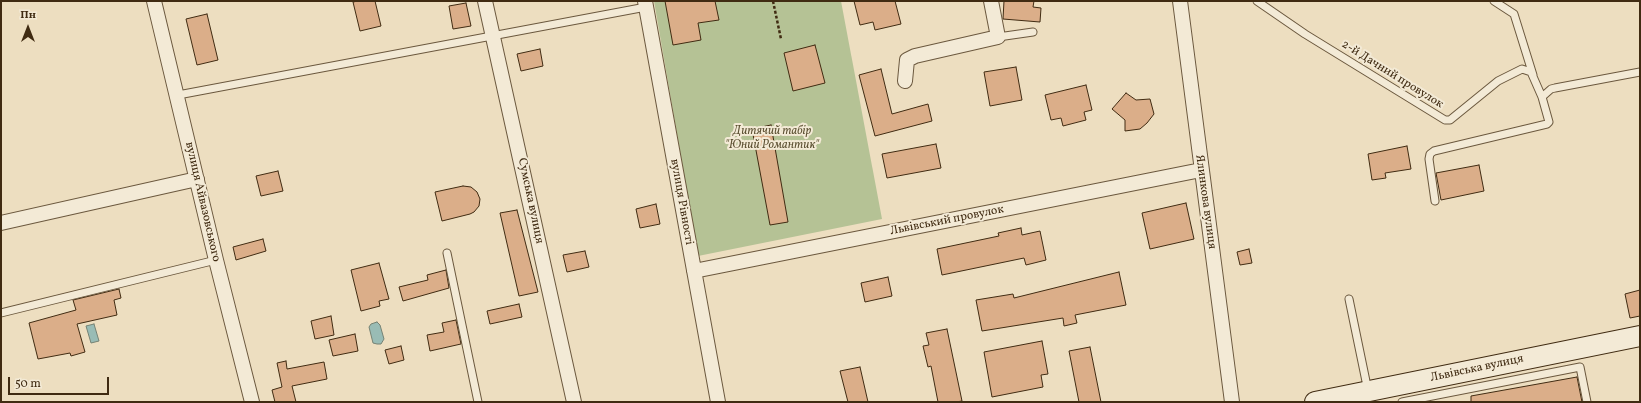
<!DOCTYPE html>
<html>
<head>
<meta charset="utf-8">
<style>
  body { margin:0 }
  #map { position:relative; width:1641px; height:403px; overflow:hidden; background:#eddec0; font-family:Vollkorn,serif }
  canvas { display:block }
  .frame { position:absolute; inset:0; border:2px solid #402b12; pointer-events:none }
  .north { position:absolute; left:8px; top:8px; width:40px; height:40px; -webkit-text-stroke:3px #f3ead6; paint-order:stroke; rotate:0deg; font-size:11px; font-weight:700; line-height:16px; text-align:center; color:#402b12 }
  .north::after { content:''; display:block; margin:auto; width:14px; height:18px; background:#402b12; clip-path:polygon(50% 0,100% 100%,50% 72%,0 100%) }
  .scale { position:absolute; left:8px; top:377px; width:101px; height:18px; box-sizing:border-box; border:2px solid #402b12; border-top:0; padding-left:5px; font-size:12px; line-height:14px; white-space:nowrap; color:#402b12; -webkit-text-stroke:3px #f3ead6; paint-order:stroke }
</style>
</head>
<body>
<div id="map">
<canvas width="1641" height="403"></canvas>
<div class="frame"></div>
<div class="north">Пн</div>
<div class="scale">50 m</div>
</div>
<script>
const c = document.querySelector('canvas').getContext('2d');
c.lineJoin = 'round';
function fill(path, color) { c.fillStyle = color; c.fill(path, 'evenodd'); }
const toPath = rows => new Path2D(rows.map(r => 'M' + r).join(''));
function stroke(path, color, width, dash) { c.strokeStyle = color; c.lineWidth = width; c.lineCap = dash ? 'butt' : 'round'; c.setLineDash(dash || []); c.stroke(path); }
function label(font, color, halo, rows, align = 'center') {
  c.font = font + ' Vollkorn,serif'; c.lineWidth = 4; c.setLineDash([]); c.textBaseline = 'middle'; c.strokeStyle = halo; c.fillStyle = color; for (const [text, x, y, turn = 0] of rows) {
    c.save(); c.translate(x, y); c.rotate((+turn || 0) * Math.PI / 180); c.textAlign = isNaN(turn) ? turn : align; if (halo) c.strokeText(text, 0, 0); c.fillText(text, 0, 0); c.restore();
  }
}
fill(toPath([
  [654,1,841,1,882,219,698,256]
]), '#b5c295');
const water = toPath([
  [377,322,380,325,384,339,381,344,377,344,373,343,369,327,371,324,377,322],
  [94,324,99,341,91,343,86,326,94,324]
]);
fill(water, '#99bcb5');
stroke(water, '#758274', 1);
const building = toPath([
  [358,1,375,1,381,26,360,31,353,2,358,1],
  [665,1,715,1,719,20,698,23,701,40,673,45,665,1],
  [854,1,895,1,901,24,875,30,873,22,860,25,854,1],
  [1004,1,1034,1,1033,7,1041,8,1040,22,1003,19,1004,1],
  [466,3,471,26,453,29,449,6,466,3],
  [207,14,218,60,197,65,186,19,207,14],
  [815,45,825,83,793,91,784,53,815,45],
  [540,49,543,66,521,71,517,54,540,49],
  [1016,67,1022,100,990,106,984,72,1016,67],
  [881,69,892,114,928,104,932,121,875,136,859,75,881,69],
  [1086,85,1092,110,1084,112,1086,120,1063,126,1061,118,1051,120,1045,95,1086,85],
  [1126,93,1136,100,1150,99,1154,114,1147,123,1140,129,1125,131,1125,120,1112,109,1126,93],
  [771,125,788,222,770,225,752,129,771,125],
  [936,144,941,168,887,178,882,154,936,144],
  [1407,146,1411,169,1385,173,1386,178,1372,180,1368,154,1407,146],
  [1479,165,1484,191,1441,200,1436,173,1479,165],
  [278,171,283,191,261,196,256,176,278,171],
  [463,186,471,187,477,192,480,199,479,206,474,212,470,214,442,221,435,192,463,186],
  [1186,203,1194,239,1150,249,1142,213,1186,203],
  [656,204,660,224,640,228,636,209,656,204],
  [517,210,538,292,519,296,500,213,517,210],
  [1021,228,1022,235,1040,231,1046,260,1026,265,1024,258,942,275,937,249,999,236,998,233,1021,228],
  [263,239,266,251,236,260,233,247,263,239],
  [1249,249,1252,263,1240,265,1237,252,1249,249],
  [585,251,589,267,567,272,563,255,585,251],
  [379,263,389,299,379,301,380,306,361,311,351,270,379,263],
  [446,270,449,288,403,301,399,287,428,280,427,275,446,270],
  [1119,272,1126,305,1075,315,1077,323,1064,326,1063,318,982,331,976,300,1013,294,1014,298,1119,272],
  [888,277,892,296,865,302,861,283,888,277],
  [119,289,121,298,114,300,117,315,77,324,85,352,71,356,70,353,38,359,29,323,76,310,73,300,119,289],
  [1640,290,1640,316,1630,318,1625,294,1640,290],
  [519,304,522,317,490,324,487,311,519,304],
  [331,316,334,335,315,339,311,321,331,316],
  [456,320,461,344,430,351,427,335,444,332,442,323,456,320],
  [947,329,962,401,956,402,938,402,931,366,928,367,923,346,929,345,926,333,947,329],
  [355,334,358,351,333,356,329,340,355,334],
  [1042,341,1048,374,1041,375,1043,387,992,397,984,352,1042,341],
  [401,346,404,360,389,364,385,350,401,346],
  [1090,347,1101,402,1079,402,1069,351,1090,347],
  [286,361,287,369,324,362,327,379,292,386,296,402,275,402,272,390,282,387,277,363,286,361],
  [860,367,868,402,848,402,840,371,860,367],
  [1577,377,1582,402,1471,402,1471,396,1577,377]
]);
fill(building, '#dbae89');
stroke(building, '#402b12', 1);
const service = toPath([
  [1257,1,1305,34,1445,120,1450,120,1498,81,1522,69,1531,72,1542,97,1549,122,1547,124,1434,151,1430,154,1429,159,1435,201],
  [1494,1,1514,14,1533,75],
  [998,37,1033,32],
  [178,95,646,7],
  [1542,97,1551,89,1555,88,1640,72],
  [447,253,478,402],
  [1349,299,1368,391],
  [1,313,216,260],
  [1402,402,1580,367,1587,402]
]);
const minor = toPath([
  [154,1,216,260,252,402],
  [485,1,574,402],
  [645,1,718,402],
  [1180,1,1232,402],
  [905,81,907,60,915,56,998,37,991,1],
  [1,223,197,179],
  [694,271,1201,170]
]);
const secondary = toPath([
  [1315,402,1640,336]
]);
stroke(service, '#6b583e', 9);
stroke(minor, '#6b583e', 16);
stroke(secondary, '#402b12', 22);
stroke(toPath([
  [773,1,781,39]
]), '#402b12', 2.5, [3, 2]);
stroke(service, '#f3ead6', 7);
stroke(minor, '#f3ead6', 14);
stroke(secondary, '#f3ead6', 20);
label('12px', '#402b12', '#f3ead6', [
  ["2-й Дачний провулок",1392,75,32],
  ["Сумська вулиця",530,201,78],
  ["вулиця Айвазовського",202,202,77],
  ["вулиця Рівності",681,202,80],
  ["Ялинкова вулиця",1205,202,82],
  ["Львівський провулок",947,221,-11],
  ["Львівська вулиця",1477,369,-12]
]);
label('italic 12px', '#5d5133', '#f3ead6', [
  ["Дитячий табір",772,132],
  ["\"Юний Романтик\"",772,146]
]);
</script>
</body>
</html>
